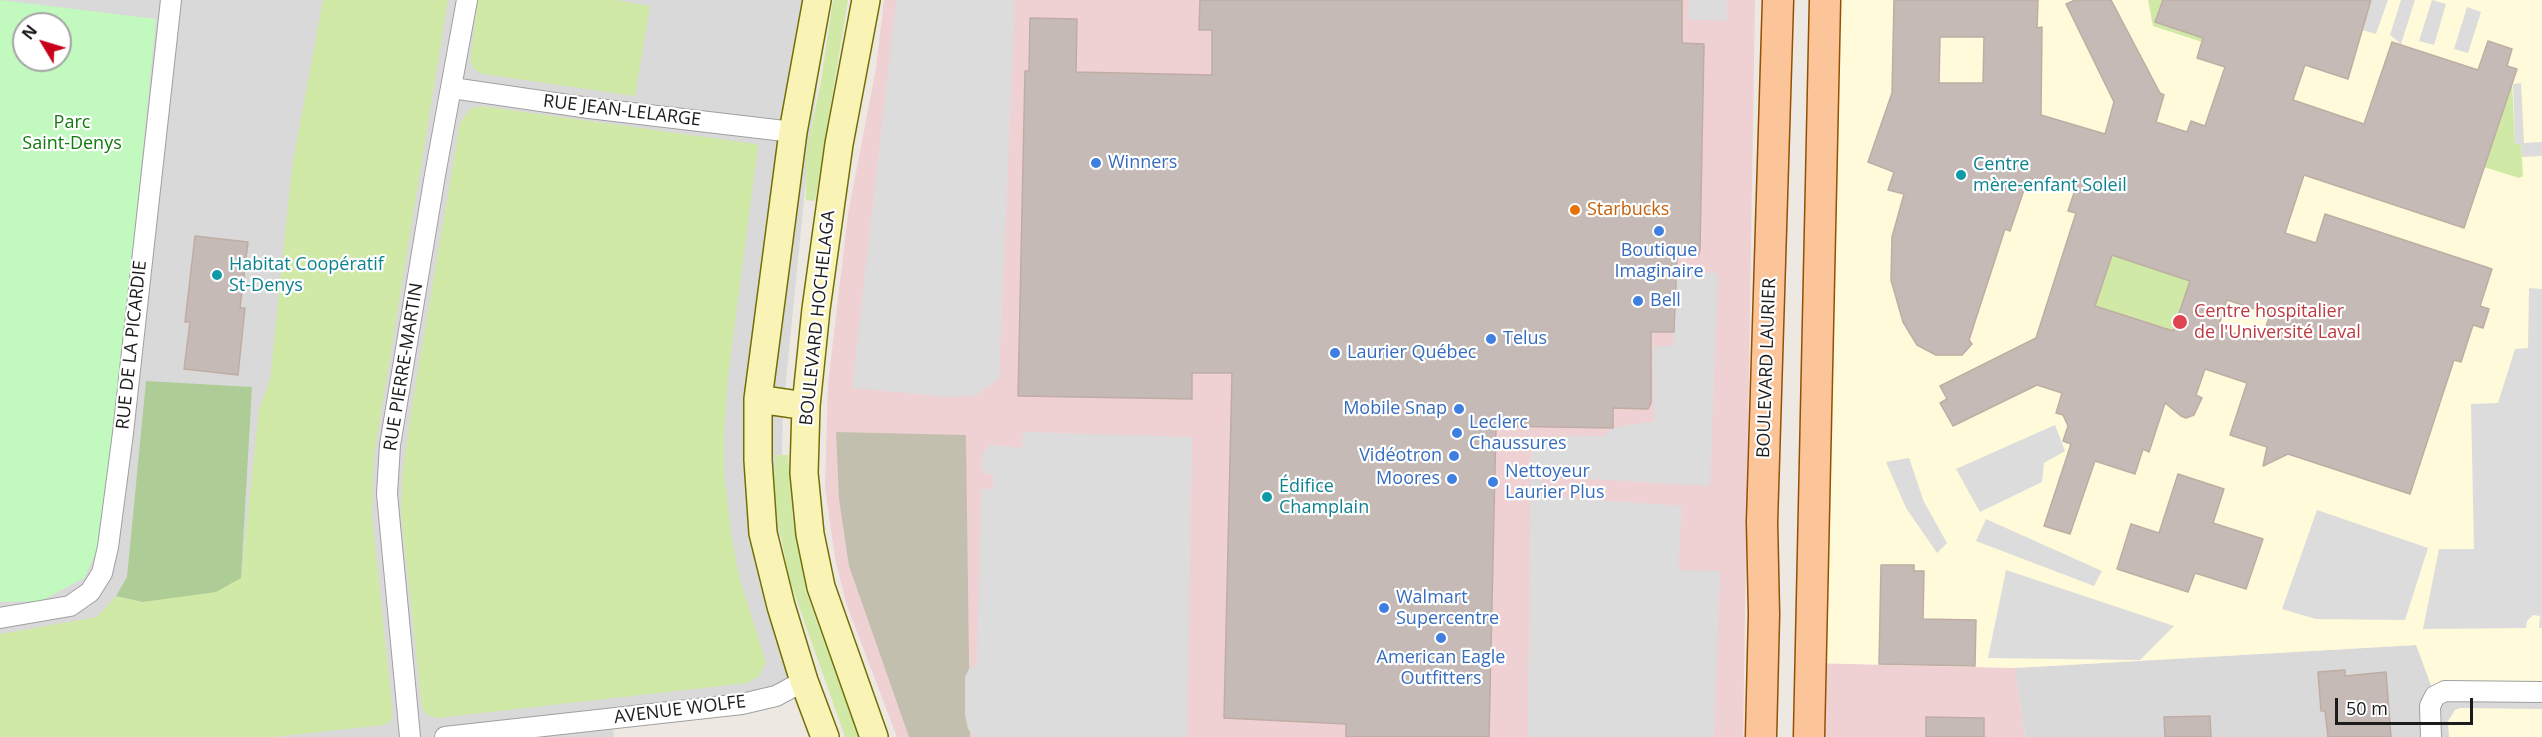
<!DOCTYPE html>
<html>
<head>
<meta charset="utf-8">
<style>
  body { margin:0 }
  #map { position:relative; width:2542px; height:737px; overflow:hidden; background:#eee8e2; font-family:"Open Sans",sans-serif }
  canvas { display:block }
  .north { position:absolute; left:12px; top:12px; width:60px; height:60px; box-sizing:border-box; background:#fff; border:2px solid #a4a4a4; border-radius:50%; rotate:308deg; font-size:16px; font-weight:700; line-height:24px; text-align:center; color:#1c1c1c }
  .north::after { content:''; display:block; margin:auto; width:21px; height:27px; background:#c8011a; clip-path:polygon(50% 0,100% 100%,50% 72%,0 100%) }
  .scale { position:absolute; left:2335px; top:698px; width:138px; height:27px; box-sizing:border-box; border:3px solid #1c1c1c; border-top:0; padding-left:8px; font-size:18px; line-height:21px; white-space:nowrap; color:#1c1c1c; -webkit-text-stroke:4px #fff; paint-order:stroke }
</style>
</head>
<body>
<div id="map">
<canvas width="2542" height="737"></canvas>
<div class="north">N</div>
<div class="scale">50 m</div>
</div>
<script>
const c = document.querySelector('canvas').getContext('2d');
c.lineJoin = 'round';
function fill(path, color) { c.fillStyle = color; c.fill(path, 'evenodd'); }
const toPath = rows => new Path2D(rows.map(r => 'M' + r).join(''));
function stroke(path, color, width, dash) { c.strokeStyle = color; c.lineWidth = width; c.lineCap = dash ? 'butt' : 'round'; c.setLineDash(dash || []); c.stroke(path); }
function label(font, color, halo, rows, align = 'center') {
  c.font = font + ' "Open Sans",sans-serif'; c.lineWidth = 4.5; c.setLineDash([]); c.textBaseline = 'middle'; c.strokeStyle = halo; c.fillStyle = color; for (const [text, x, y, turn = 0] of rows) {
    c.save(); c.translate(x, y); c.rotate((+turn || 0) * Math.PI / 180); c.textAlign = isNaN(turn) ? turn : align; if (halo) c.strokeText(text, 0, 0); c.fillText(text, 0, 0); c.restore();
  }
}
fill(toPath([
  [0,0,829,0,810,140,783,410,778,594,804,692,612,715,614,737,0,737],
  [24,24,60,24,60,60,24,60],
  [2417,645,2542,692,2542,737,2025,737,2015,668]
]), '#dad9d9');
fill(toPath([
  [884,0,1755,0,1743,737,897,737,846,603,835,558,825,488,828,384,848,214,876,68],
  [1812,663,2015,668,2025,737,1810,737]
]), '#efd1d3');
fill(toPath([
  [1825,0,2542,0,2542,692,2435,696,2416,645,2015,668,1812,663],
  [2460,708,2542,709,2542,737,2449,737,2448,721,2455,710]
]), '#fffada');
fill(toPath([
  [836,432,966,435,970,737,909,737,849,566,839,499]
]), '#c2bfae');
fill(toPath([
  [323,0,448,0,374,456,372,516,393,717,389,722,384,725,273,737,0,737,0,634,97,617,116,596,143,602,241,578,259,409,270,380,292,167],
  [478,0,615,0,650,6,635,96,483,74,474,69,470,61],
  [833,0,848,0,815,201,806,200,806,153,821,81],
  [2148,0,2163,0,2156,22,2204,38,2202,42,2153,26],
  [2512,82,2515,143,2521,144,2523,176,2519,178,2484,167],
  [481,106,756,144,758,147,728,376,724,433,724,472,731,534,739,576,766,663,758,677,747,683,437,718,427,715,422,708,401,513,402,477,412,406,460,123,470,109],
  [2112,255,2190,281,2164,359,2157,356,2166,328,2109,311,2083,342],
  [776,455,788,455,793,522,807,594,859,737,845,737,790,581,776,514,774,472]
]), '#d0e9a7');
fill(toPath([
  [146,381,252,387,241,578,216,592,143,602,116,596,127,577]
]), '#aecd96');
fill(toPath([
  [0,0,156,19,104,537,84,578,41,601,0,602],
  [24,24,60,24,60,60,24,60]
]), '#c1f9be');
fill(toPath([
  [896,0,1015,0,999,378,975,396,950,397,852,388],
  [1689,0,1727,0,1727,21,1688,19],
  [2372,0,2388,0,2376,34,2362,30],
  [2401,0,2415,0,2401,44,2390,35],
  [2432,0,2446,4,2434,45,2419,41],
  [2467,7,2481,12,2468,53,2454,49],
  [2521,83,2524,143,2542,142,2542,156,2522,157,2521,144,2515,144,2513,84],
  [1677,271,1718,273,1710,486,1542,476,1541,496,1682,506,1678,570,1720,571,1714,737,1528,737,1531,437,1603,436,1612,428,1654,421,1653,346,1673,346],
  [2529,288,2542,289,2542,628,2539,628,2540,616,2533,615,2527,621,2526,628,2423,629,2439,549,2474,549,2471,404,2498,403,2515,349,2528,348],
  [2055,425,2065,451,2044,463,2042,482,1980,512,1956,469],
  [1023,432,1192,437,1187,737,975,737,968,729,965,715,965,677,969,669,977,664,981,489,993,489,993,474,985,474,981,467,982,457,988,446,993,445,1022,448],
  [1909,458,1924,502,1947,543,1937,553,1906,508,1886,462],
  [2317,510,2428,548,2405,620,2316,619,2282,609],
  [1986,519,2102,571,2094,586,1976,541],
  [2006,570,2174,626,2140,660,1988,658]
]), '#dcdcdc');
const building = toPath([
  [1200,0,1682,0,1682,43,1704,44,1700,250,1698,256,1677,256,1674,332,1651,332,1651,403,1648,409,1613,408,1613,428,1496,426,1489,737,1346,737,1346,724,1224,718,1232,373,1192,373,1192,399,1018,396,1025,71,1029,71,1030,18,1077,19,1076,72,1212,75,1212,30,1199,30,1200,0],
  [1894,0,2038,0,2037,28,2042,27,2041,115,2105,134,2114,102,2066,4,2075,0,2111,0,2160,93,2164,95,2156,122,2187,132,2191,121,2205,126,2225,67,2197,58,2203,38,2155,22,2163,0,2371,0,2348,79,2305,65,2293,100,2364,124,2392,42,2478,70,2488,41,2512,49,2507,66,2517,69,2464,228,2304,175,2285,233,2316,243,2325,214,2492,269,2480,306,2489,309,2483,328,2473,325,2461,362,2454,360,2410,494,2288,454,2263,466,2267,447,2230,435,2247,383,2205,369,2196,395,2202,398,2194,415,2186,418,2181,416,2165,403,2149,452,2143,449,2135,474,2095,461,2070,534,2044,526,2071,444,2063,441,2068,426,2063,415,2056,413,2062,393,2037,385,1953,426,1940,403,1947,399,1940,386,2036,338,2076,213,2068,211,2075,190,2028,178,2010,231,2005,229,1969,340,1972,344,1962,355,1936,355,1917,345,1903,322,1891,280,1892,237,1904,194,1888,190,1894,172,1868,162,1892,93,1894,0],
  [1940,37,1984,37,1983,83,1939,83,1940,37],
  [2112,255,2190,281,2173,331,2095,306,2112,255],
  [2227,300,2270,314,2261,342,2218,328,2227,300],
  [195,236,248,242,240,308,245,308,238,375,184,369,190,322,185,322,195,236],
  [2178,474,2224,489,2213,523,2263,539,2246,589,2195,573,2188,592,2117,569,2131,524,2159,533,2178,474],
  [1881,565,1914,565,1914,571,1924,571,1923,619,1976,620,1975,666,1879,664,1881,565],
  [2345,670,2345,676,2386,672,2391,737,2328,737,2325,711,2321,711,2318,672,2345,670],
  [2210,716,2211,737,2165,737,2164,717,2210,716],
  [1926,717,1984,718,1984,737,1926,737,1926,717]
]);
fill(building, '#c5bab5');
stroke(building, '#bfada4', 1.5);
const minor = toPath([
  [452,88,589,108,793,132],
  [0,618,70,606,90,592,102,573,108,547,123,433,171,0],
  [410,737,387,494,390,445,435,175,467,0],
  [445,737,742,704,776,696,804,681],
  [2431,737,2430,706,2435,696,2445,691,2542,692]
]);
const secondary = toPath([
  [817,0,793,132,758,399,758,460,763,533,781,606,804,681,825,737],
  [866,0,839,144,816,309,806,406,804,473,810,534,821,587,874,737],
  [758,399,806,406]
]);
const primary = toPath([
  [1761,737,1764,614,1762,522,1778,0],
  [1809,737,1825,0]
]);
stroke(minor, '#a0a0a0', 22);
stroke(secondary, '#726f05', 30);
stroke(primary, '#945000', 33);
stroke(minor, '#fff', 20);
stroke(secondary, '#f9f4b5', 27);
stroke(primary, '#fbc499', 30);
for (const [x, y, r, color] of [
  [1096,163,6,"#3f7fe0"],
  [1961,175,6,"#0f9aa8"],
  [1575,210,6,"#e8710a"],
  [1659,231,6,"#3f7fe0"],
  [217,275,6,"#0f9aa8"],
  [1638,301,6,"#3f7fe0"],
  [2180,322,8,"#e0444e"],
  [1491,339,6,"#3f7fe0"],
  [1335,353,6,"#3f7fe0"],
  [1459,409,6,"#3f7fe0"],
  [1457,433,6,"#3f7fe0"],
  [1454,456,6,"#3f7fe0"],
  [1452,479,6,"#3f7fe0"],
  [1493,482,6,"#3f7fe0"],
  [1267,497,6,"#0f9aa8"],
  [1384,608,6,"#3f7fe0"],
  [1441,638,6,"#3f7fe0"]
]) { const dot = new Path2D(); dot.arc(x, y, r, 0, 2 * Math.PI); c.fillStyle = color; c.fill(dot); stroke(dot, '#fff', 2); }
label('18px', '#1c1c1c', '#fff', [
  ["RUE JEAN-LELARGE",622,111,7],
  ["BOULEVARD HOCHELAGA",818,318,-84],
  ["RUE DE LA PICARDIE",132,345,-84],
  ["RUE PIERRE-MARTIN",404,367,-81],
  ["BOULEVARD LAURIER",1767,368,-88],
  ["AVENUE WOLFE",680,710,-7]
]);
label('18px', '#10790b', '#fff', [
  ["Parc",72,123],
  ["Saint-Denys",72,144]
]);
label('18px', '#366cbe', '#fff', [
  ["Winners",1108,163],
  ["Boutique",1659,251,"center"],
  ["Imaginaire",1659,272,"center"],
  ["Bell",1650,301],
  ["Telus",1503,339],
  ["Laurier Québec",1347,353],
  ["Mobile Snap",1447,409,"right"],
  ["Leclerc",1469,423],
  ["Chaussures",1469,444],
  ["Vidéotron",1442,456,"right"],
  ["Nettoyeur",1505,472],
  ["Laurier Plus",1505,493],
  ["Moores",1440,479,"right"],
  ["Walmart",1396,598],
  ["Supercentre",1396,619],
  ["American Eagle",1441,658,"center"],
  ["Outfitters",1441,679,"center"]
], 'left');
label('18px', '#0d838f', '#fff', [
  ["Centre",1973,165],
  ["mère-enfant Soleil",1973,186],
  ["Habitat Coopératif",229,265],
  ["St-Denys",229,286],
  ["Édifice",1279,487],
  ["Champlain",1279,508]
], 'left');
label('18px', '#c56008', '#fff', [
  ["Starbucks",1587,210]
], 'left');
label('18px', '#be3a42', '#fff', [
  ["Centre hospitalier",2194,312],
  ["de l'Université Laval",2194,333]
], 'left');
</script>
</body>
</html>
